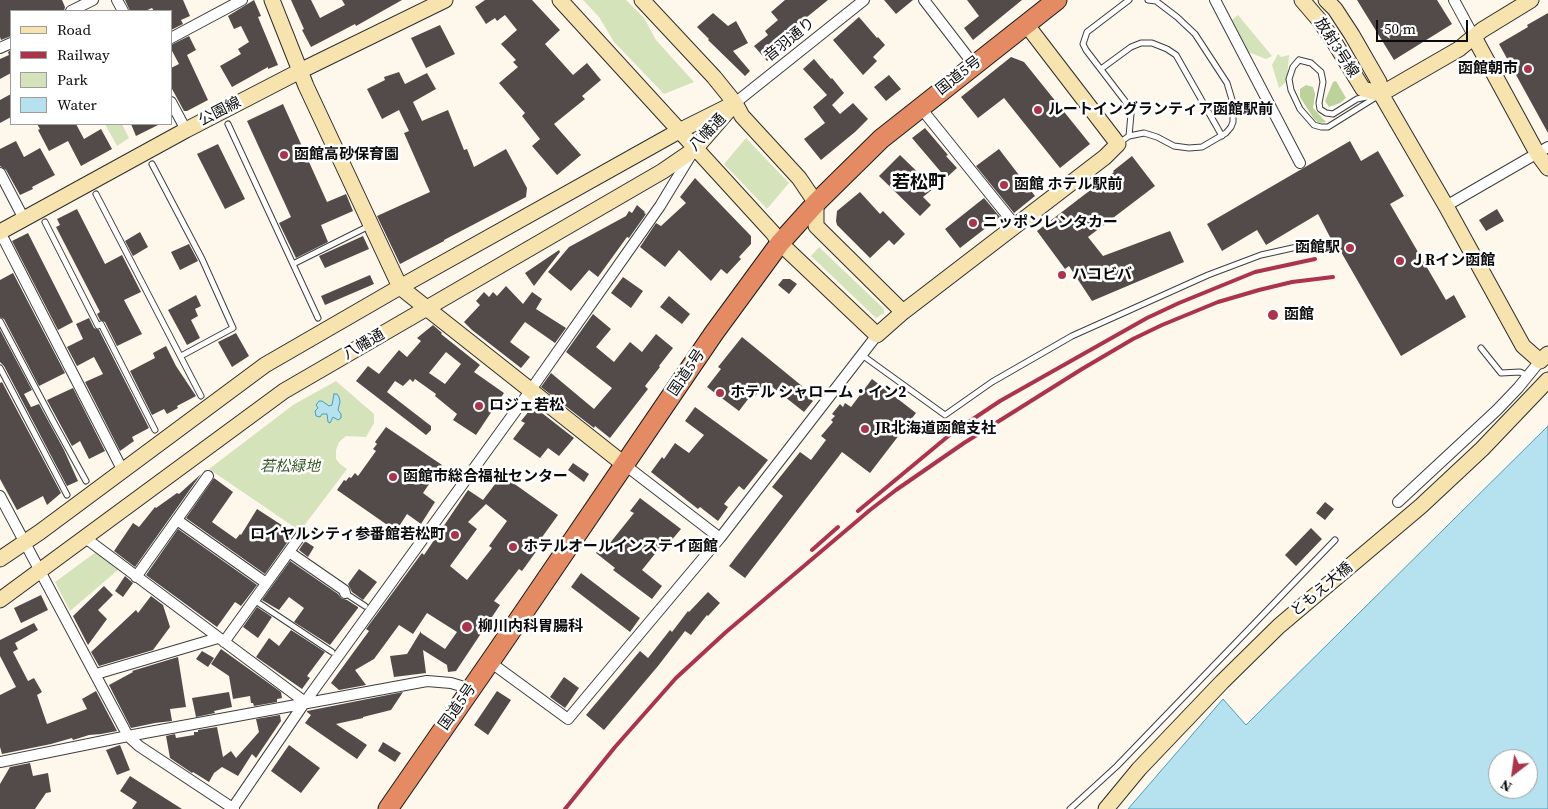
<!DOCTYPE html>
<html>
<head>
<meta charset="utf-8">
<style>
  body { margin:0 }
  #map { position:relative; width:1548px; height:809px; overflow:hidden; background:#fdf7ec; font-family:"Source Serif 4",serif }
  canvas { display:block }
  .legend { position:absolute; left:10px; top:10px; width:162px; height:115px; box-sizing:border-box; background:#fff; border:1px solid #9d9d9d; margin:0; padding:6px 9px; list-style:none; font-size:15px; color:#0b0b0b }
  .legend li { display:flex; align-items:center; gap:10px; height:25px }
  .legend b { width:25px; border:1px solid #9d9d9d }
  .north { position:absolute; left:1488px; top:749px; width:50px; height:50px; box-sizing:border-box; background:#fff; border:1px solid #9d9d9d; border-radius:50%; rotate:210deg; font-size:14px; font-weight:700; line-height:20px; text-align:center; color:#0b0b0b }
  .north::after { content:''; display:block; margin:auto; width:18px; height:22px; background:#ab344b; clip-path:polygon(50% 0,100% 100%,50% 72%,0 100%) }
  .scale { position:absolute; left:1376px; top:20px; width:92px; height:22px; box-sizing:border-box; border:2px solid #0b0b0b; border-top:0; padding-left:6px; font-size:15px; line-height:18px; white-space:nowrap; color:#0b0b0b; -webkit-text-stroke:4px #fff; paint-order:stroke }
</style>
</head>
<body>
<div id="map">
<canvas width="1548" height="809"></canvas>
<ul class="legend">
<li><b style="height:6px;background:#f6e3ae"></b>Road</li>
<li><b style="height:6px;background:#ab344b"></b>Railway</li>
<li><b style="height:14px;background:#d5e3ba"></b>Park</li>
<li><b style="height:14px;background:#b6e2ef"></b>Water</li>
</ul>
<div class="north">N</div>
<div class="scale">50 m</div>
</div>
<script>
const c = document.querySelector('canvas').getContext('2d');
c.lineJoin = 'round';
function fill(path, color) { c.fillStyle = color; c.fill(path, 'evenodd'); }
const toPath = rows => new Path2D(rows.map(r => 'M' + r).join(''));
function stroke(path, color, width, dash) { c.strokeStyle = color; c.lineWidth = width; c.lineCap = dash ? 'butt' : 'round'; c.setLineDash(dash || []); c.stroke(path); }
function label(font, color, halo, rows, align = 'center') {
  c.font = font + ' "Source Serif 4","Noto Sans JP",serif'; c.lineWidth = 5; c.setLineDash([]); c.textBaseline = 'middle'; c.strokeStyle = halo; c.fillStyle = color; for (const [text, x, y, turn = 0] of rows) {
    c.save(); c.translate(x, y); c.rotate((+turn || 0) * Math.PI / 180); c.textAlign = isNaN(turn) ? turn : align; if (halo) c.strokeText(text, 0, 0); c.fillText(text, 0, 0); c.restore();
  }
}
fill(toPath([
  [583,0,626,0,644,18,656,40,694,82,664,94,614,42,599,17],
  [1238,15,1272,56,1266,59,1248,52,1232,20],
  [1278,54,1281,57,1289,55,1287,81,1279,88,1272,65],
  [105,124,122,124,129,138,117,146],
  [746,138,789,183,767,209,724,164],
  [819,247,884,309,884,313,876,318,811,256],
  [336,381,374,414,374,423,366,437,346,436,339,442,336,450,336,459,340,464,347,469,300,531,209,469,293,405],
  [96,552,119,569,70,611,55,582]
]), '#d5e3ba');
fill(toPath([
  [1336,81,1346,98,1340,103,1329,107,1325,101,1333,82],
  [1306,85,1313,87,1315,94,1313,108,1326,122,1319,123,1314,119,1300,97,1300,89]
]), '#bcd29b');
const water = toPath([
  [334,394,337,394,339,397,340,402,338,410,341,414,341,418,338,420,333,417,330,423,328,422,327,414,322,414,320,417,316,416,315,411,318,408,316,405,319,401,322,401,329,406,332,405,334,394],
  [1548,426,1548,809,1128,809,1223,699,1246,725,1548,426],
  [1498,759,1528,759,1528,789,1498,789,1498,759]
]);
fill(water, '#b6e2ef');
stroke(water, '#459fbd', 1);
fill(toPath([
  [0,0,62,0,65,7,64,11,11,11,11,36,1,40,0,37],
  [125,0,183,0,190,16,181,20,183,24,171,30,171,11,154,11,152,8,145,11,130,11],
  [254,0,261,16,258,17,278,65,268,69,268,67,232,87,220,66,241,54,238,49,249,42,241,26,234,29,228,16],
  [291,0,311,0,320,18,345,5,342,0,402,0,356,26,355,24,311,47,302,30,304,29],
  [485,0,532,0,560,30,545,44,573,75,587,63,601,80,582,96,585,99,554,124,581,155,557,175,532,146,540,139,522,116,525,113,499,83,518,67,513,62,516,60,501,44,517,30,505,15,497,21,495,18,486,24,475,7],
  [785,0,828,0,781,38,787,45,767,61,754,46,768,35,765,31,778,20,771,12],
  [884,0,913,0,896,14],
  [967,0,1022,0,973,40,964,28,979,16],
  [1357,0,1437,0,1452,24,1394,60],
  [713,13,728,26,736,21,748,43,733,51,750,71,745,76,708,40,709,39,697,27],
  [1548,13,1548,133,1499,44,1528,27,1527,25],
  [859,17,877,38,878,37,885,45,873,57,877,61,863,75,833,40],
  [440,25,455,54,426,68,411,38],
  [189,36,196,50,187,55,208,100,187,111,184,111,171,87,171,68,179,64,171,49,171,45],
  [11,50,11,73,0,79,0,59,9,55,8,52],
  [1011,57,1024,62,1090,144,1060,168,1004,98,978,118,961,97],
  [814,59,831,79,832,78,844,93,832,105,840,114,853,103,868,119,855,132,821,160,804,139,825,123,813,107,827,95,803,69],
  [399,72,405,84,427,73,436,89,413,102,422,121,448,110,464,150,467,149,474,167,506,149,527,188,526,197,444,240,444,241,400,264,377,216,430,192,404,133,409,131,399,110,382,119,367,89,385,80,384,77],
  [889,75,901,89,886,101,874,87],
  [11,94,11,117,0,123,0,100],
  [283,104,327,202,346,194,353,211,321,225,328,242,296,258,279,223,291,217,247,121],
  [37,124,76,124,84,139,101,129,112,149,81,166,68,141,49,151,38,130,40,129],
  [131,124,160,124,136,136],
  [925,128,948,155,946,156,957,168,946,178,912,138],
  [16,141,24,157,40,148,55,175,32,187,33,189,20,195,6,170,0,166,0,149],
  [1350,141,1361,161,1378,151,1404,196,1390,204,1446,300,1454,295,1466,317,1401,356,1333,238,1331,239,1318,214,1266,245,1257,230,1222,251,1207,224],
  [218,144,245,199,225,209,197,154],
  [999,149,1035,196,1014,213,976,166],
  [900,155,934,188,923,197,931,205,920,216,879,176],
  [1132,156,1155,186,1088,237,1103,256,1170,231,1184,262,1092,301,1069,266,1065,269,1037,231,1114,172,1113,171],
  [695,178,751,236,751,244,739,257,741,259,727,274,721,269,711,281,679,250,665,267,640,247,656,223,661,226,686,203,680,197],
  [860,192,880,214,883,211,905,234,894,245,889,240,870,258,837,225,836,221,837,211],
  [984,198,1000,217,960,248,945,229],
  [637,205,645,212,644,213,646,214,629,238,627,237,598,277,589,270,571,291,548,272,569,247,626,216,629,211,632,213],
  [77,209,105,264,122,255,141,292,124,300,142,334,117,346,105,322,100,320,97,314,100,312,56,227,60,225,57,219],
  [1497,209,1504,221,1486,231,1479,220],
  [140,232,148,247,133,256,125,241],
  [28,233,73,322,58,330,12,241],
  [363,236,369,249,325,268,319,256],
  [189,244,198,261,180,270,171,252],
  [559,250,560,252,534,286,525,273],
  [13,273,65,373,39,386,4,319,0,317,0,280],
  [370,275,374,284,325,305,321,296],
  [623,277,643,291,631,308,611,293],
  [783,279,790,279,797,284,789,294,778,285],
  [506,286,523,304,532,292,542,299,536,309,566,328,555,343,525,322,510,342,530,357,521,368,472,330,464,322,480,305,476,301,484,292,489,297,493,292,497,296],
  [196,295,201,306,195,309,198,316,191,320,200,338,187,345,168,310],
  [669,296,690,314,682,324,660,307],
  [593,314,611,329,596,347,614,362,630,342,642,352,656,334,673,348,659,366,660,367,645,386,648,389,610,438,595,426,594,428,541,387,551,373,594,409,612,388,566,352],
  [89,318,94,328,99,330,149,428,132,437,134,441,120,451,85,382,103,374,94,357,77,366,67,347,83,339,76,324],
  [433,325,442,333,441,334,480,365,474,372,504,393,476,435,453,420,457,414,435,396,436,394,415,379,413,382,410,379,403,386,395,381,387,392,431,426,431,430,426,435,356,381,368,366,379,374,399,350,407,357,421,341,417,338],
  [446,352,461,364,445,384,429,373],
  [0,330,32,390,24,394,31,407,39,404,64,450,78,481,67,486,4,366,0,362],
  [236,333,249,356,232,367,218,342],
  [742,337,802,386,799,390,813,401,804,412,766,382,755,396,752,394,739,411,707,387,721,369,718,367],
  [166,346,176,366,196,396,177,406,178,408,167,414,164,409,152,415,130,371,155,358,153,353],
  [872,379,916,413,870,473,842,452,745,578,729,566,783,496,772,487,800,452,811,460,826,440,821,436,833,422,831,420,835,416,832,414,840,404,843,407,845,403,851,407],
  [2,382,61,493,47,505,43,496,17,510,0,479,0,383],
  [73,388,105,451,89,459,80,441,72,446,47,400],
  [533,406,574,438,559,456,548,448,540,458,513,439,525,423,521,421],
  [695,407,768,460,744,490,739,486,724,504,728,507,718,521,700,507,698,509,651,472,662,457,664,459,675,443,689,453,704,435,685,421],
  [386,427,442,465,423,493,435,502,421,524,407,514,396,531,337,490,344,480,346,481,349,477,351,478,355,473,358,476,376,451,373,449,377,444,375,442],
  [573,463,589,474,584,482,568,470],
  [201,474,135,567,114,551,133,523,139,527,155,507,156,508,177,493,179,494],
  [502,475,558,515,535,547,538,549,522,571,519,569,494,601,500,605,456,671,448,672,447,665,423,650,426,673,394,677,390,656,407,654,421,631,421,633,445,649,457,632,427,613,413,634,399,625,374,659,355,670,366,685,339,690,331,683,369,631,366,629,422,553,424,555,468,490,483,500],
  [486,504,507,521,489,546,492,548,467,580,450,566,477,529,468,522],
  [214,478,233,492,212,522,236,539,240,534,241,535,257,509,294,533,265,574,186,518],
  [640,498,681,529,670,542,667,539,642,570,662,586,652,599,613,570,615,568,596,553,606,540,610,543,634,513,630,511],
  [1325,502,1334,509,1325,520,1316,513],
  [1311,528,1322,539,1296,566,1285,555],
  [178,529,257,585,241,606,235,602,217,627,146,575],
  [305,541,314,547,308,557,299,550],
  [290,561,338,594,341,598,347,600,358,607,358,608,330,645,294,622,304,608,289,597,279,610,262,600],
  [359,569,377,582,363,600,352,592,348,584],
  [581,573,640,618,630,632,571,587],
  [125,576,133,583,123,597,115,591],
  [104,586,113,595,98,610,107,619,88,645,73,616],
  [708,592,720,603,708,616,707,615,691,635,685,631,658,666,604,730,586,715,640,651,648,658,670,630,672,632,688,611,689,612],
  [41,595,48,610,21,623,14,608],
  [151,596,163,605,170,627,153,650,99,666,91,652,136,610,138,613],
  [257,607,272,617,258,638,243,627],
  [34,623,38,630,15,643,18,649,13,652,28,681,34,678,42,692,37,695,47,724,87,709,82,699,96,691,117,731,101,734,89,735,73,740,72,738,51,744,2,754,0,747,0,695,16,687,0,656,0,640],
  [291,630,325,652,307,676,310,678,302,689,256,657,269,638,279,646],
  [221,649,281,692,282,698,277,699,277,702,254,706,253,703,251,703,250,696,233,699,229,676,211,664],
  [202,651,214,658,208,667,196,659],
  [178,657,186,707,170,709,172,721,155,723,131,728,109,685,133,672,132,671],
  [564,677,579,688,565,708,550,697],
  [497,691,511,700,488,735,474,725],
  [229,692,232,707,214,711,215,713,196,717,192,698],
  [403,692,391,710,363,717,363,718,336,724,367,745,357,759,305,723,311,715,307,712,307,711],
  [280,715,281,721,256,758,252,754,238,776,222,767,214,773,209,782,193,772,192,773,170,758,166,736,175,734,176,738,194,735,194,732,198,732,198,730,217,727,223,757,231,751,236,758,259,732,256,719],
  [383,742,401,753,395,762,378,751],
  [120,745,130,770,117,775,106,750],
  [289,745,320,768,301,793,271,771],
  [30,763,33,776,48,773,51,792,46,793,35,809,0,809,0,784,10,767],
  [130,776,182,809,132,809,137,802,120,791]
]), '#534b49');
const lane = toPath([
  [1299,60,1311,63,1321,72,1323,82,1319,103,1320,109,1326,113,1333,114,1357,99,1381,94,1328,127,1321,127,1314,125,1300,109,1291,90,1289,79,1293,67,1299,60],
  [1101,69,1131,47,1141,43,1152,43,1167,49,1176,55,1222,136],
  [228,124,318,318],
  [1129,136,1131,114,1125,101,1086,50,1083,44,1087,32,1129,0],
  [1119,143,1129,136,1144,133,1157,137,1174,146,1189,148,1202,147,1226,133,1231,127,1233,122,1233,103,1227,83,1195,34,1177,17,1156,1,1148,0],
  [152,164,202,259,233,328,181,356],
  [96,194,201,396],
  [45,222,98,326,101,324,155,430],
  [293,264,369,226],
  [0,321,53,421,86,481],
  [1481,348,1501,373,1520,372,1528,376],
  [862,355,945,415,992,382,1072,336,1208,275,1261,255,1315,243],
  [0,368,67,495],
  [345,593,365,606],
  [254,600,332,652],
  [1070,809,1117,766,1335,540]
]);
const street = toPath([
  [117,0,123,11],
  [924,0,974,65],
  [1215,0,1300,163],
  [1454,0,1474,37],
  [71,11,93,0],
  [171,38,242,0],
  [0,48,11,43],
  [171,102,186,130],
  [735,103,864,0],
  [920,107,1015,225],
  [0,173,24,219],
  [1446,206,1548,147],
  [0,232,123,471],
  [625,465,720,538],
  [0,496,128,736,139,746,234,809],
  [1398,502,1497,410,1518,388,1540,361],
  [177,520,266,583],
  [84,537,305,702],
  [289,552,344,590,345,593],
  [136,577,208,476],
  [224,642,301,535],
  [490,662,568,719,720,538,877,335],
  [96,674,218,638],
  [0,762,128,736,427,681,451,683,471,689],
  [232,809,305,702,530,391,660,206,691,155]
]);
const secondary = toPath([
  [272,0,306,86,400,287,625,465],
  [560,0,773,233,780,243,877,335,903,312,1105,157,1118,144,1026,24],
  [642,0,714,77,735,103,742,116,799,178,816,203,816,226,903,312],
  [1302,0,1320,21,1336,45,1363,89,1381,94],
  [1326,0,1335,9,1352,35,1379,82,1381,94,1446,206,1523,346,1540,361,1548,354],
  [1474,37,1537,153,1548,168],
  [1381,94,1459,49,1482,30,1531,0],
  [0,232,186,130,300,71,445,0],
  [0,559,40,532,265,365,400,287,679,131,729,106],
  [0,600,284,391,663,171,695,149,735,103],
  [1106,809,1139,769,1222,682,1279,626,1421,506,1482,449,1548,380]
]);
const highway = toPath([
  [388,809,496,653,714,333,780,243,816,203,881,139,1057,0]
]);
stroke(lane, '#3e3e3e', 7);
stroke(street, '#3e3e3e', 12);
stroke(secondary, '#2d2d2d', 17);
stroke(highway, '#1c1c1c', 21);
stroke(lane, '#fff', 5);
stroke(street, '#fff', 10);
stroke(secondary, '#f6e3ae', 15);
stroke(highway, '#e48b63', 19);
stroke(toPath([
  [858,511,952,433,1000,401,1147,318,1179,303,1255,272,1315,259],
  [812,550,838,527],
  [565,809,615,747,676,678,726,632,870,510,896,490,964,443,1082,369,1133,339,1162,325,1218,302,1259,290,1292,282,1333,277]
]), '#ab344b', 4);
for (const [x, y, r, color] of [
  [1528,69,5,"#ab344b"],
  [1038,110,5,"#ab344b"],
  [284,155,5,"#ab344b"],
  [1004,185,5,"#ab344b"],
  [973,223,5,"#ab344b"],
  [1350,248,5,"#ab344b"],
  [1400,261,5,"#ab344b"],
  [1062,275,5,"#ab344b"],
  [1273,315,6,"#ab344b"],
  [720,393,5,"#ab344b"],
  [479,406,5,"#ab344b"],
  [865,429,5,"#ab344b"],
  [393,477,5,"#ab344b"],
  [455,535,5,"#ab344b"],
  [513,547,5,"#ab344b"],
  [467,627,6,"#ab344b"]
]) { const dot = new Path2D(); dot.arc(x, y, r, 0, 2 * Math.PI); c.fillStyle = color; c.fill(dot); stroke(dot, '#fff', 2); }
label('15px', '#0b0b0b', '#fff', [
  ["音羽通り",790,40,-39],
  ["放射3号線",1336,48,57],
  ["国道5号",959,76,-38],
  ["公園線",220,112,-27],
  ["八幡通",708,133,-46],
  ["八幡通",364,345,-30],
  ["国道5号",687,373,-56],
  ["ともえ大橋",1322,590,-40],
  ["国道5号",458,707,-55]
]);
label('bold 15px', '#0b0b0b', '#fff', [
  ["函館朝市",1518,69,"right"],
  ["ルートイングランティア函館駅前",1048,110],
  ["函館高砂保育園",294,155],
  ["函館 ホテル駅前",1014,185],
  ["ニッポンレンタカー",983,223],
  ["函館駅",1340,248,"right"],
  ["ＪRイン函館",1410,261],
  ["ハコビバ",1072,275],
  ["函館",1284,315],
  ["ホテル シャローム・イン2",730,393],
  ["ロジェ若松",489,406],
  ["JR北海道函館支社",875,429],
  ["函館市総合福祉センター",403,477],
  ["ロイヤルシティ参番館若松町",445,535,"right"],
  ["ホテルオールインステイ函館",523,547],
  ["柳川内科胃腸科",478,627]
], 'left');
label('italic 15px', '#375b24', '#fff', [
  ["若松緑地",290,467]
]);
label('bold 18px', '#0b0b0b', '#fff', [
  ["若松町",919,183]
]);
</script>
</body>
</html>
